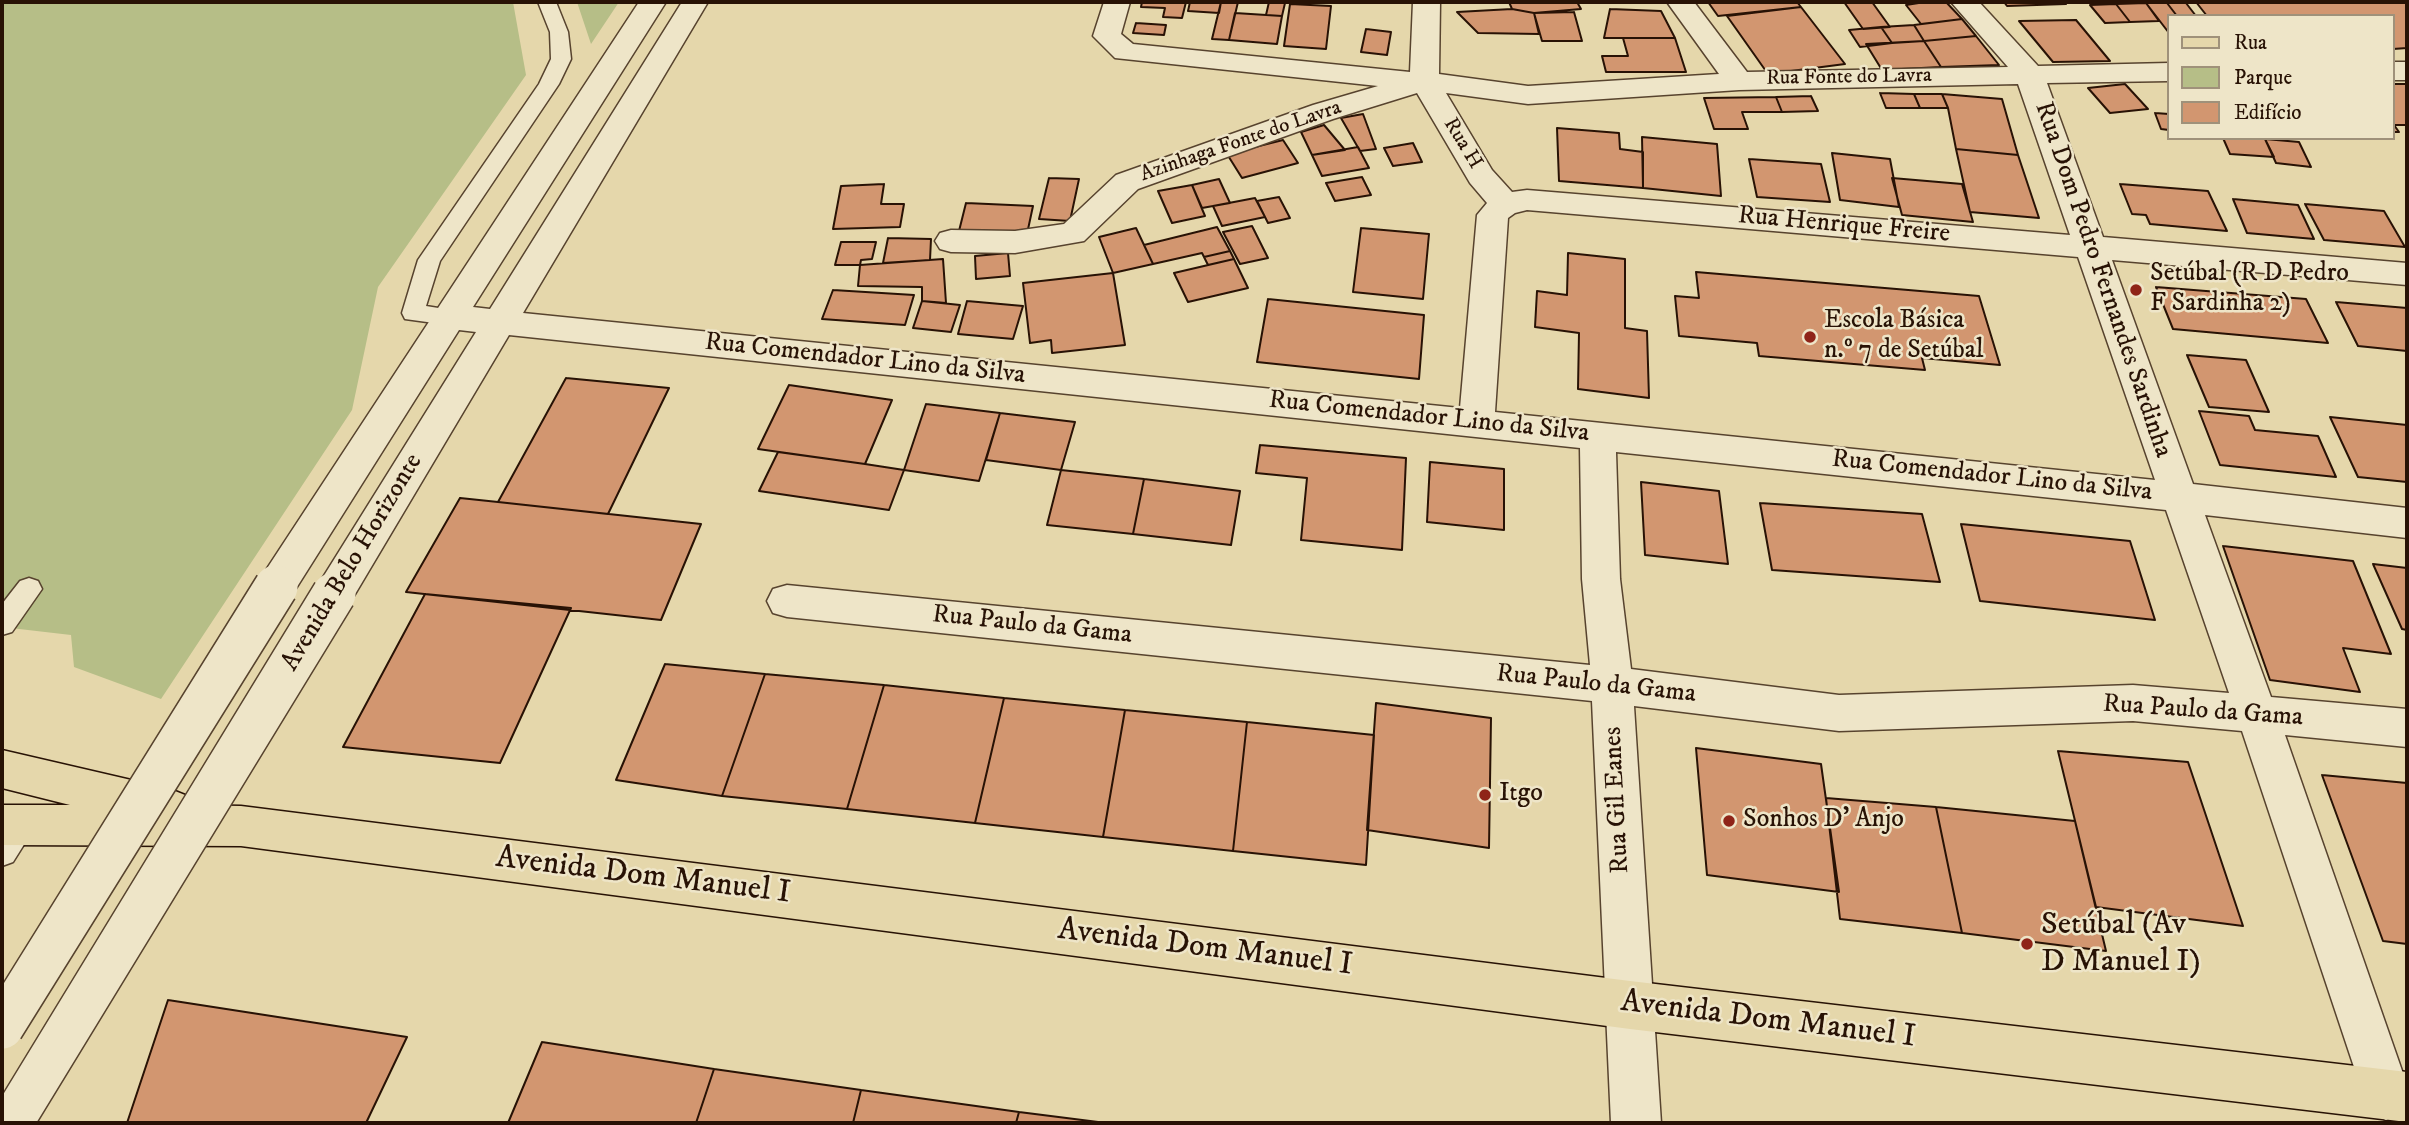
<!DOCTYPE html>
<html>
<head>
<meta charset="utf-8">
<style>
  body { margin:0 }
  #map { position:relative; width:2409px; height:1125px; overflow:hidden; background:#e5d7ab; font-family:"IM FELL DW Pica",serif }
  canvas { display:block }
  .frame { position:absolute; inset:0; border:4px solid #281205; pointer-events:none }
  .legend { position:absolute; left:2167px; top:14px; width:228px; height:126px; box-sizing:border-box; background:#eee5c8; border:2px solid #9f917a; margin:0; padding:9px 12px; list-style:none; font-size:21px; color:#281205 }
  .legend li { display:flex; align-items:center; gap:14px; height:35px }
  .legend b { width:35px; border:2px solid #9f917a }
</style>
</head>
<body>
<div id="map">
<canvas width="2409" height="1125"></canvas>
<div class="frame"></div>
<ul class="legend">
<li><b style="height:9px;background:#e5d7ab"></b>Rua</li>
<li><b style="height:19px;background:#b6be87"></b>Parque</li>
<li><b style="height:19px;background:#d29670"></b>Edifício</li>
</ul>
</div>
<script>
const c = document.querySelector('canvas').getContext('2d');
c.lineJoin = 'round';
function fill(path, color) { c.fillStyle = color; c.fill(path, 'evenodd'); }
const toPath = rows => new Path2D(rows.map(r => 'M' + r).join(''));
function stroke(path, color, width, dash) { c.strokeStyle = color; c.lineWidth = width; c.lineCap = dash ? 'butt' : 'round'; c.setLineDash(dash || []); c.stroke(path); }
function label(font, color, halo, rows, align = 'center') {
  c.font = font + ' "IM FELL DW Pica",serif'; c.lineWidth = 5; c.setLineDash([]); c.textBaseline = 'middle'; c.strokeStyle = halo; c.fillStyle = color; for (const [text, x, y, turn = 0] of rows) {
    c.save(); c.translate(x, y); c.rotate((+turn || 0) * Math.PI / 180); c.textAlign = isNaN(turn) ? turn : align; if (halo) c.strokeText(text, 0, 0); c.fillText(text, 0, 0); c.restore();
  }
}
fill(toPath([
  [2,2,513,2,526,75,378,287,352,410,161,699,74,667,71,635,2,627],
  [577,2,619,2,591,44]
]), '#b6be87');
const building = toPath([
  [1142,2,1186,2,1182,18,1163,17,1165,8,1141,7,1142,2],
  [1190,2,1221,2,1219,13,1188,11,1190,2],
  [1221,2,1238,2,1229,40,1212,39,1221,2],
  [1269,2,1285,3,1282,16,1266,15,1269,2],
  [1509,2,1577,2,1581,9,1534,13,1512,9,1509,2],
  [1708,2,1797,2,1801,7,1718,16,1708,2],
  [1844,2,1872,2,1890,27,1863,29,1844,2],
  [1925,2,1946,2,1962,19,1921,24,1906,5,1925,2],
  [2004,2,2065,2,2066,4,2007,6,2004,2],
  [2196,2,2407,2,2407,48,2393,49,2393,16,2207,16,2196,2],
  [2146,3,2167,3,2177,16,2169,16,2169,33,2146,3],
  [2146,3,2159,21,2130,22,2116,4,2146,3],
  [2167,3,2186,3,2196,16,2177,16,2167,3],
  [1290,4,1331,6,1326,49,1284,46,1290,4],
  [2116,4,2130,22,2105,23,2090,5,2116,4],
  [1801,7,1845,64,1768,74,1727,16,1801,7],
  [1512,9,1534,13,1539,34,1478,33,1457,12,1512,9],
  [1610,9,1661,11,1675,38,1604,38,1610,9],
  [1574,12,1582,41,1542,41,1534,13,1574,12],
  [1235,13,1282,16,1277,44,1229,40,1235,13],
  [1962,19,1976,36,1924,41,1914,25,1962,19],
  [2076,20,2110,61,2053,62,2019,21,2076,20],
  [1136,23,1166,25,1164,35,1133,33,1136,23],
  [1914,25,1924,41,1892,43,1881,27,1914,25],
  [1881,27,1892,43,1860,47,1849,30,1881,27],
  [1366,29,1391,32,1387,55,1361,52,1366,29],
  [1976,36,1999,65,1941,67,1924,41,1976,36],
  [1623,38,1675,38,1686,72,1606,72,1602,56,1628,56,1623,38],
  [1924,41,1941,67,1882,70,1866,44,1924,41],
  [2125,84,2148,109,2110,113,2088,88,2125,84],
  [2393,84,2407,84,2407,125,2394,125,2399,132,2393,132,2393,84],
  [1880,93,1914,94,1920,108,1886,108,1880,93],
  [1914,94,1942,94,1948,108,1920,108,1914,94],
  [1942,94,2002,99,2018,155,1956,149,1948,108,1942,94],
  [1811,96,1818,111,1782,112,1776,97,1811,96],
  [1776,97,1782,112,1742,112,1748,129,1714,129,1704,98,1776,97],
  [2155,113,2169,114,2169,130,2161,129,2155,113],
  [1363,114,1376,149,1360,151,1341,118,1363,114],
  [1324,125,1345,150,1312,155,1301,132,1324,125],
  [1557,128,1619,133,1620,149,1643,152,1643,188,1559,181,1557,128],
  [1642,137,1717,144,1721,196,1643,188,1642,137],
  [2223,138,2265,139,2274,157,2230,154,2223,138],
  [2265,139,2299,142,2311,167,2276,163,2265,139],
  [1283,140,1298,163,1242,178,1227,154,1283,140],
  [1413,143,1422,162,1393,166,1384,148,1413,143],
  [1358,147,1369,168,1322,176,1312,155,1358,147],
  [1956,149,2018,155,2039,218,1970,212,1956,149],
  [1832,153,1890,159,1899,207,1840,200,1832,153],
  [1749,159,1821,164,1830,202,1757,197,1749,159],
  [1362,177,1371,195,1335,201,1326,183,1362,177],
  [1049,178,1079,179,1070,221,1039,219,1049,178],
  [1892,178,1962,184,1973,222,1902,215,1892,178],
  [1219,179,1230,203,1202,208,1192,185,1219,179],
  [884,184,881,204,904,204,900,227,833,229,841,186,884,184],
  [2120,184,2208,191,2227,231,2150,224,2146,215,2132,214,2120,184],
  [1192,185,1205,216,1172,223,1158,191,1192,185],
  [1279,197,1290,218,1268,223,1257,201,1279,197],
  [1255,198,1265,217,1222,226,1213,206,1255,198],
  [2233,199,2298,205,2314,239,2247,233,2233,199],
  [966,203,1033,206,1027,234,959,231,966,203],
  [2305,204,2384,211,2405,247,2324,240,2305,204],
  [1252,226,1268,258,1240,264,1223,232,1252,226],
  [1217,227,1230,251,1204,257,1202,253,1153,264,1144,245,1217,227],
  [1136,228,1153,264,1113,273,1099,237,1136,228],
  [1361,228,1429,234,1423,299,1353,292,1361,228],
  [888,238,931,239,930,260,883,263,888,238],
  [841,242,876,242,872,259,861,260,860,265,835,265,841,242],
  [1230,251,1234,259,1208,265,1204,257,1230,251],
  [1008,253,1010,276,976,279,975,256,1008,253],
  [1568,253,1625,259,1625,328,1647,331,1649,398,1578,389,1579,333,1535,327,1537,291,1567,295,1568,253],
  [943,259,946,303,922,301,922,287,858,286,860,265,943,259],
  [1234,259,1248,288,1188,302,1174,273,1234,259],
  [1696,272,1979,296,2000,365,1922,358,1925,370,1759,356,1757,343,1679,336,1675,296,1699,298,1696,272],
  [1113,273,1125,345,1052,353,1051,340,1030,343,1023,283,1113,273],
  [2156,287,2306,299,2328,343,2173,329,2156,287],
  [833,290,914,295,905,325,822,319,833,290],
  [1268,299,1424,315,1419,379,1257,362,1268,299],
  [922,301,960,305,951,332,913,328,922,301],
  [967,301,1023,306,1013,339,958,334,967,301],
  [2336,302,2407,308,2407,351,2358,346,2336,302],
  [2187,355,2246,360,2269,412,2209,407,2187,355],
  [566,378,669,388,608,514,498,502,566,378],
  [789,385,892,400,865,464,758,449,789,385],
  [926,404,1000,413,979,481,904,470,926,404],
  [2199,411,2249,416,2255,430,2318,436,2336,477,2220,465,2199,411],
  [1000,413,1075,422,1061,470,986,460,1000,413],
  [2330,417,2407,425,2407,482,2358,477,2330,417],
  [1260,445,1406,458,1402,550,1301,540,1307,478,1256,473,1260,445],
  [778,452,865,464,904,470,889,510,759,491,778,452],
  [1430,462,1504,469,1504,530,1427,522,1430,462],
  [1061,470,1144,479,1133,534,1047,525,1061,470],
  [1144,479,1240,491,1231,545,1133,534,1144,479],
  [1641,482,1719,491,1728,564,1645,555,1641,482],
  [460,498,498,502,701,524,661,620,406,592,460,498],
  [1760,503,1922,514,1940,582,1772,570,1760,503],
  [1961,524,2130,541,2155,620,1980,601,1961,524],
  [2223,546,2353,561,2391,654,2343,648,2360,692,2270,680,2223,546],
  [2373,564,2407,568,2407,630,2402,629,2373,564],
  [425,594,571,608,500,763,343,747,425,594],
  [665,664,765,674,722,796,616,780,665,664],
  [765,674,884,685,847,809,722,796,765,674],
  [884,685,1004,698,975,823,847,809,884,685],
  [1004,698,1125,710,1103,837,975,823,1004,698],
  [1376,703,1491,718,1489,848,1367,830,1376,703],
  [1125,710,1247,722,1233,851,1103,837,1125,710],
  [1247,722,1374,735,1366,865,1233,851,1247,722],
  [1696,748,1821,764,1839,892,1707,875,1696,748],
  [2058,751,2188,762,2243,926,2096,907,2058,751],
  [2322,775,2407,783,2407,944,2383,941,2322,775],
  [1826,798,1936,807,1962,933,1840,919,1826,798],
  [1936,807,2075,821,2106,951,1962,933,1936,807],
  [168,1000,407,1037,366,1123,127,1123,168,1000],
  [542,1042,714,1069,696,1123,508,1123,542,1042],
  [714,1069,861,1090,853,1123,696,1123,714,1069],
  [861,1090,1019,1112,1016,1123,853,1123,861,1090],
  [1019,1112,1106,1123,1016,1123,1019,1112]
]);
fill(building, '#d29670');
stroke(building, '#281205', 2);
const lane = toPath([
  [538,2,556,2,568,32,571,59,559,84,440,261,426,306,457,311,460,317,457,323,449,325,405,319,402,313,418,260,539,84,551,59,550,32,538,2],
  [29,578,38,581,42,589,12,632,2,635,2,604,20,581,29,578],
  [20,813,31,817,35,827,13,862,2,866,2,828,9,817,20,813]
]);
const street = toPath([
  [639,2,666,2,473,307,490,309,682,2,708,2,523,313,1460,408,1477,215,1487,203,1470,183,1417,93,1333,119,1138,189,1084,241,1015,253,951,252,940,249,935,241,940,233,951,230,1015,231,1064,224,1116,175,1313,105,1378,86,1115,58,1093,36,1104,2,1130,2,1121,34,1133,44,1410,72,1413,2,1440,2,1439,74,1528,86,1719,74,1667,2,1694,2,1747,72,2008,67,1951,2,1979,2,2038,66,2169,63,2169,81,2047,83,2103,237,2407,263,2407,285,2112,260,2193,484,2407,508,2407,538,2205,515,2271,697,2407,709,2407,747,2285,735,2407,1085,2407,1103,2403,1112,2386,1120,2369,1112,2242,731,2133,721,1839,731,1634,706,1661,1123,1611,1123,1592,701,787,617,773,613,767,601,773,589,787,585,1590,665,1582,579,1580,448,509,335,348,606,334,610,320,606,314,594,320,582,476,332,459,330,290,598,276,603,262,598,257,587,262,576,639,2],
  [2018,84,2070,235,1527,190,1512,192,1492,170,1446,93,1528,104,1739,90,2018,84],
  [1527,210,2078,257,2155,480,1495,412,1508,218,1515,213,1527,210],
  [1616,452,2166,510,2229,693,2133,685,1839,695,1631,669,1620,579,1616,452],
  [2393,62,2407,62,2407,80,2393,80,2393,62]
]);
const primary = toPath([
  [2,750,170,789,185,795,190,805,241,806,1630,981,2407,1072,2407,1122,1630,1029,241,846,2,845,2,805,70,805,2,788,2,750]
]);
stroke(lane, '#57432e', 3);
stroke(street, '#57432e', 3);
stroke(primary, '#281205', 3);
fill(lane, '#eee5c8');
fill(street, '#eee5c8');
fill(primary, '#e5d7ab');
const streetBridge = toPath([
  [2,1027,276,587],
  [11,1123,334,594]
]);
stroke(streetBridge, '#57432e', 46, []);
stroke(streetBridge, '#eee5c8', 43);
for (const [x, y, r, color] of [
  [2136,290,7,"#8f2418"],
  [1810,337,7,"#8f2418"],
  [1485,795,7,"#8f2418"],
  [1729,821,7,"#8f2418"],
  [2027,944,7,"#8f2418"]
]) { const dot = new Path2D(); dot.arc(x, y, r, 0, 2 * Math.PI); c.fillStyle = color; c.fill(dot); stroke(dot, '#eee5c8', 2.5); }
label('21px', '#281205', '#eee5c8', [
  ["Rua Fonte do Lavra",1849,78,-1],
  ["Azinhaga Fonte do Lavra",1241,142,-19],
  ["Rua H",1462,144,59]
]);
label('26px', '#281205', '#eee5c8', [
  ["Rua Henrique Freire",1844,226,5],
  ["Rua Dom Pedro Fernandes Sardinha",2102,280,71],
  ["Rua Comendador Lino da Silva",865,360,6],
  ["Rua Comendador Lino da Silva",1429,418,6],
  ["Rua Comendador Lino da Silva",1992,477,6],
  ["Avenida Belo Horizonte",353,563,-59],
  ["Rua Paulo da Gama",1032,626,6],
  ["Rua Paulo da Gama",1596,685,6],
  ["Rua Paulo da Gama",2203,712,4],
  ["Rua Gil Eanes",1618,800,-93]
]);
label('26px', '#281205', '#eee5c8', [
  ["Setúbal (R D Pedro",2150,275],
  ["F Sardinha 2)",2150,305],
  ["Escola Básica",1824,322],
  ["n.º 7 de Setúbal",1824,352],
  ["Itgo",1499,795],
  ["Sonhos D' Anjo",1743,821]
], 'left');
label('32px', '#281205', '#eee5c8', [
  ["Avenida Dom Manuel I",643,877,7],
  ["Avenida Dom Manuel I",1205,949,7],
  ["Avenida Dom Manuel I",1768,1021,7]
]);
label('32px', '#281205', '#eee5c8', [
  ["Setúbal (Av",2041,926],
  ["D Manuel I)",2041,963]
], 'left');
</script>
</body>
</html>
